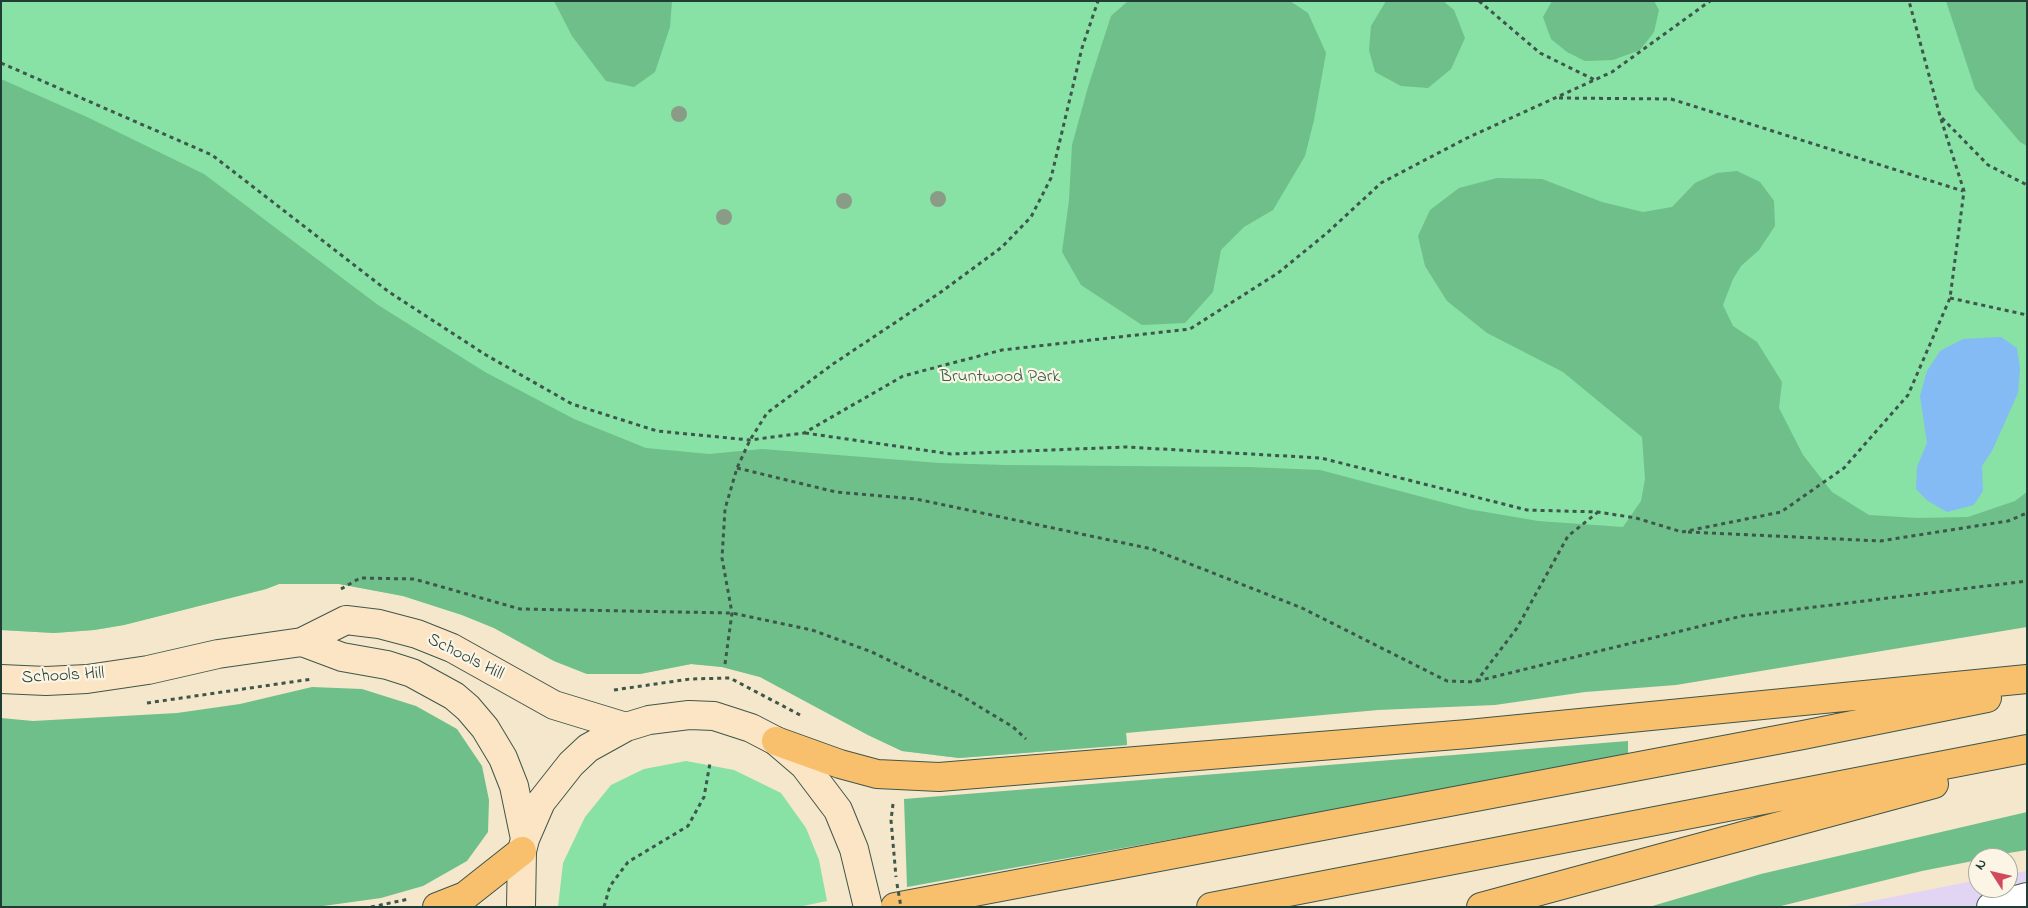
<!DOCTYPE html>
<html>
<head>
<meta charset="utf-8">
<style>
  body { margin:0 }
  #map { position:relative; width:2028px; height:908px; overflow:hidden; background:#f4e7cc; font-family:"Indie Flower",sans-serif }
  canvas { display:block }
  .frame { position:absolute; inset:0; border:2px solid #1f3d34; pointer-events:none }
  .north { position:absolute; left:1968px; top:848px; width:50px; height:50px; box-sizing:border-box; background:#fcf5e5; border:1px solid #a4ab9e; border-radius:50%; rotate:305deg; font-size:14px; font-weight:700; line-height:20px; text-align:center; color:#1f3d34 }
  .north::after { content:''; display:block; margin:auto; width:18px; height:22px; background:#d1495b; clip-path:polygon(50% 0,100% 100%,50% 72%,0 100%) }
</style>
</head>
<body>
<div id="map">
<canvas width="2028" height="908"></canvas>
<div class="frame"></div>
<div class="north">N</div>
</div>
<script>
const c = document.querySelector('canvas').getContext('2d');
c.lineJoin = 'round';
function fill(path, color) { c.fillStyle = color; c.fill(path, 'evenodd'); }
const toPath = rows => new Path2D(rows.map(r => 'M' + r).join(''));
function stroke(path, color, width, dash) { c.strokeStyle = color; c.lineWidth = width; c.lineCap = dash ? 'butt' : 'round'; c.setLineDash(dash || []); c.stroke(path); }
function label(font, color, halo, rows, align = 'center') {
  c.font = font + ' "Indie Flower",sans-serif'; c.lineWidth = 4.5; c.setLineDash([]); c.textBaseline = 'middle'; c.strokeStyle = halo; c.fillStyle = color; for (const [text, x, y, turn = 0] of rows) {
    c.save(); c.translate(x, y); c.rotate((+turn || 0) * Math.PI / 180); c.textAlign = isNaN(turn) ? turn : align; if (halo) c.strokeText(text, 0, 0); c.fillText(text, 0, 0); c.restore();
  }
}
fill(toPath([
  [2027,871,2027,907,1842,907,1978,880,1978,888,2008,888,2008,874]
]), '#e2d4f3');
fill(toPath([
  [1,1,2027,1,2027,615,1126,732,1127,745,959,758,902,751,868,735,760,677,722,667,691,664,640,674,587,674,554,661,494,628,462,615,403,596,339,584,279,584,266,589,124,625,94,630,54,633,1,630],
  [686,761,734,770,781,793,806,828,819,860,827,901,798,907,558,907,563,863,585,817,611,785,644,769]
]), '#88e1a5');
fill(toPath([
  [554,1,672,1,670,27,655,72,634,87,606,81,572,36],
  [1128,1,1290,1,1308,13,1326,53,1314,120,1305,156,1273,210,1244,227,1221,250,1213,292,1185,323,1142,325,1081,285,1062,252,1069,200,1072,145,1088,87,1111,16],
  [1386,1,1443,1,1454,10,1465,38,1451,69,1428,88,1401,86,1375,72,1369,50,1371,26],
  [1552,1,1654,1,1659,10,1654,32,1640,50,1613,60,1585,61,1567,52,1551,39,1543,17],
  [1946,1,2027,1,2027,146,2020,142,1975,89],
  [1,79,87,117,204,174,378,305,485,372,574,419,646,448,709,454,762,449,939,463,1006,465,1248,467,1320,470,1468,509,1538,521,1623,527,1641,501,1645,479,1642,437,1563,372,1487,333,1447,301,1425,266,1418,236,1430,210,1459,188,1497,178,1542,179,1602,202,1643,212,1672,207,1695,183,1717,173,1737,171,1760,182,1774,201,1775,226,1759,250,1741,266,1733,279,1723,305,1733,326,1757,342,1782,382,1779,408,1803,455,1832,492,1869,515,1917,518,1968,517,2015,501,2027,492,2027,627,1676,685,1585,692,1495,705,1378,710,1126,733,1127,745,959,758,902,751,868,735,760,677,722,667,691,664,640,674,587,674,554,661,494,628,462,615,403,596,339,584,279,584,266,589,124,625,94,630,54,633,1,630],
  [312,687,362,689,416,706,457,729,482,766,489,800,488,832,467,861,423,886,381,898,316,907,1,907,1,718,33,721,177,713,240,704],
  [1628,741,1628,757,907,887,904,799],
  [2027,812,2027,850,1978,858,1978,860,1922,871,1777,907,1649,907,1761,874]
]), '#6ebf8a');
fill(toPath([
  [2001,337,2017,348,2020,368,2018,393,1992,451,1982,466,1983,491,1974,505,1947,512,1928,501,1916,489,1917,467,1927,443,1920,396,1927,371,1940,351,1963,339]
]), '#84bbf4');
const street = toPath([
  [1991,907,2027,897]
]);
const secondary = toPath([
  [302,642,346,620,379,624,417,634,452,648,554,705,626,727],
  [1,679,46,681,87,679,148,670,218,654,302,642,342,657,387,665,412,673,454,696,468,708,485,728,503,758,514,786,525,839],
  [521,907,522,851,525,839,541,802,571,764,588,748,626,727,649,720,689,715,714,716,751,728,776,741,804,765,838,810,854,849,868,907]
]);
const highway = toPath([
  [776,741,840,764,877,774,939,777,1468,734,2027,679],
  [437,907,465,896,522,851],
  [895,907,1803,735,1987,698],
  [1211,907,2027,749],
  [1481,907,1934,784]
]);
stroke(street, '#3f564b', 30);
stroke(secondary, '#3f564b', 30);
stroke(highway, '#3f564b', 30);
stroke(toPath([
  [1479,1,1540,53,1595,80],
  [1,63,212,155,389,292,486,355,572,404,657,431,750,440,804,433,903,376,1002,350,1190,329,1278,273,1327,233,1381,183,1467,138,1612,72,1710,1],
  [1559,98,1671,99,1963,191],
  [1942,118,1988,165,2027,185],
  [1950,298,2027,315],
  [805,433,951,454,1126,447,1321,458,1527,510,1598,512,1636,518,1682,532,1781,512,1844,468,1908,395,1950,298,1964,191,1940,116,1909,1],
  [737,468,836,492,916,499,1152,549,1302,608,1447,681,1476,682,1517,628,1568,536,1598,512],
  [1688,532,1880,541,2008,521,2027,513],
  [341,589,360,578,414,579,520,609,732,613,812,630,872,652,960,695,1013,727,1026,739],
  [725,664,732,613,722,558,725,509,737,468,750,440,767,413,833,364,941,292,1002,247,1031,217,1051,178,1082,48,1098,1],
  [1477,681,1742,616,2027,581],
  [614,690,690,679,730,678,800,715],
  [147,703,312,679],
  [893,804,891,820,896,877],
  [371,907,409,899],
  [604,907,610,886,628,862,688,826,704,797,710,763]
]), '#3f564b', 3, [4, 4]);
stroke(street, '#fff', 28);
stroke(secondary, '#fce5c4', 28);
stroke(highway, '#f8bf6c', 28);
stroke(toPath([
  [897,884,901,907]
]), '#3f564b', 3, [4, 4]);
c.fillStyle = '#8a9c85';
for (const [x, y] of [
  [679,114],
  [938,199],
  [844,201],
  [724,217]
]) { c.beginPath(); c.arc(x, y, 8, 0, 2 * Math.PI); c.fill(); }
label('18px', '#345e4b', '#fcf5e5', [
  ["Bruntwood Park",1000,378]
]);
label('18px', '#1f3d34', '#fcf5e5', [
  ["Schools Hill",465,658,27],
  ["Schools Hill",63,677,-3]
]);
</script>
</body>
</html>
